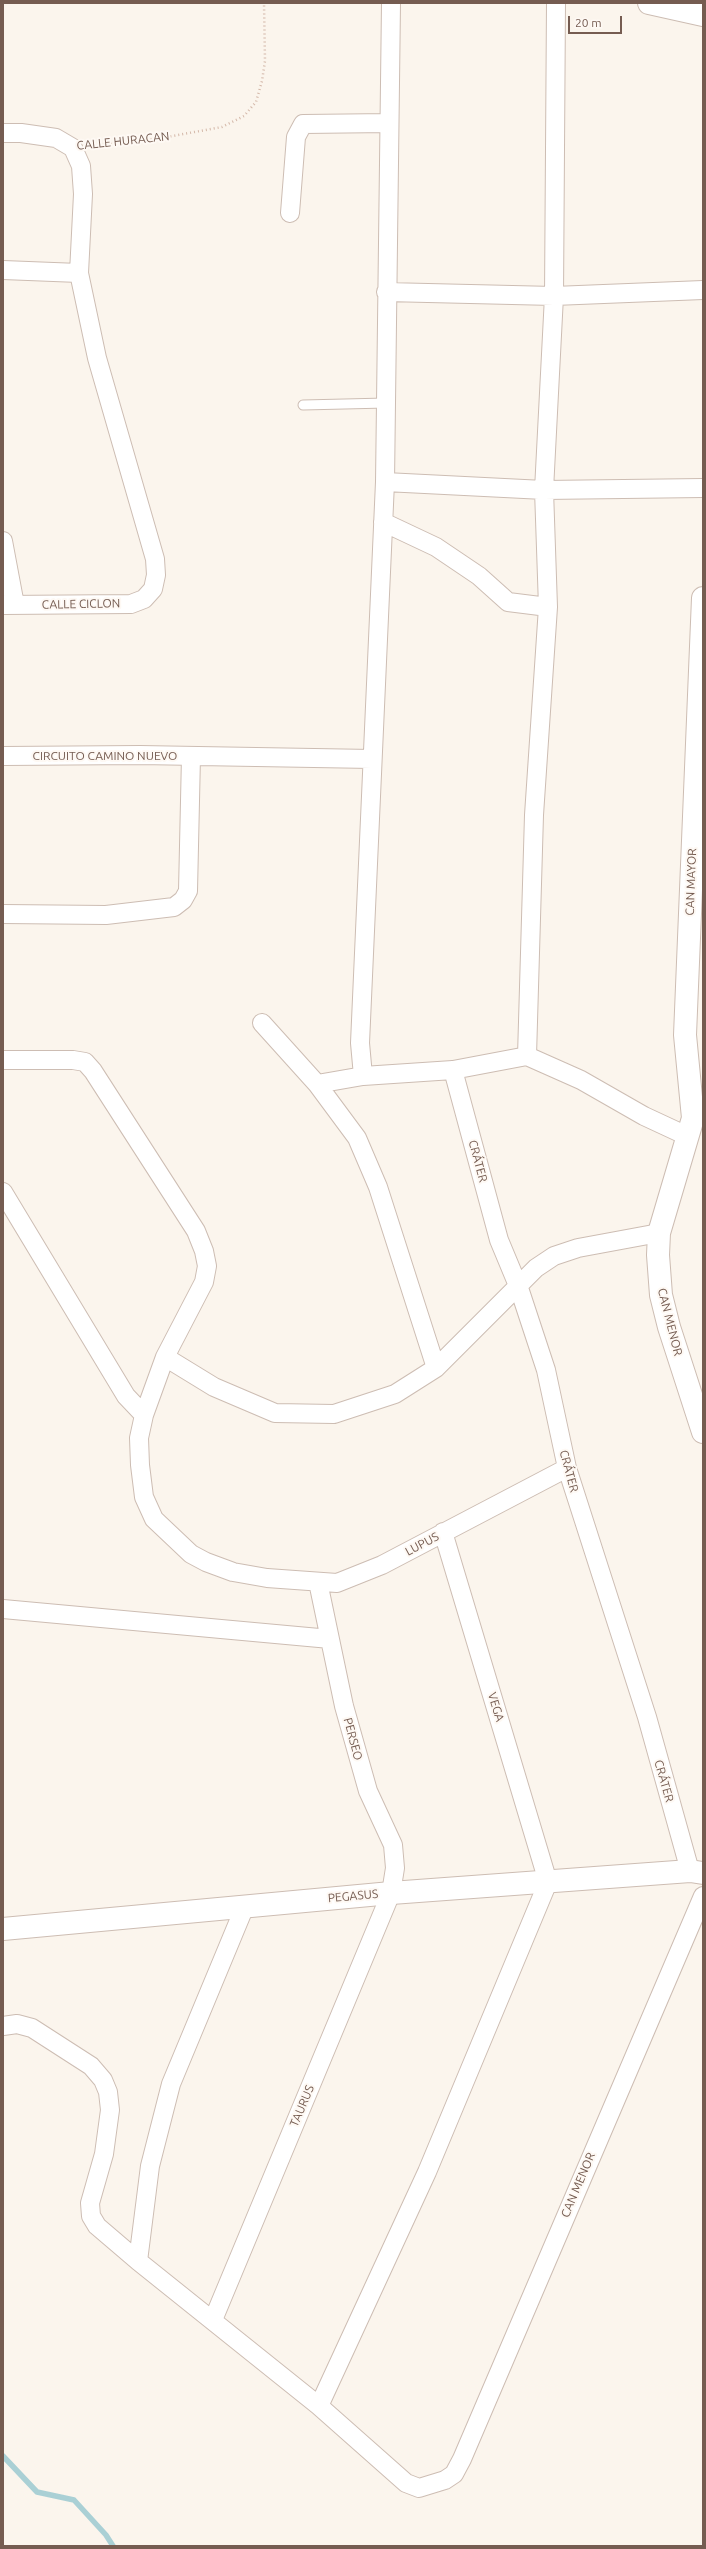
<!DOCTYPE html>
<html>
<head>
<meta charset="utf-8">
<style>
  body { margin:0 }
  #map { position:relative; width:706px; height:2549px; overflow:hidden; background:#fbf5ed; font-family:Ubuntu,sans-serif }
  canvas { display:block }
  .frame { position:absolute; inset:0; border:4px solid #755c51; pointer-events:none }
  .scale { position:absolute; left:568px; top:16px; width:54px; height:18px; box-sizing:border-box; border:2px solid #755c51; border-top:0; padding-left:5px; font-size:12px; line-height:14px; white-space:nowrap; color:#755c51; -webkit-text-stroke:3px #fef9f4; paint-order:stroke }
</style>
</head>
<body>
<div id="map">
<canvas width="706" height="2549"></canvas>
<div class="frame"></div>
<div class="scale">20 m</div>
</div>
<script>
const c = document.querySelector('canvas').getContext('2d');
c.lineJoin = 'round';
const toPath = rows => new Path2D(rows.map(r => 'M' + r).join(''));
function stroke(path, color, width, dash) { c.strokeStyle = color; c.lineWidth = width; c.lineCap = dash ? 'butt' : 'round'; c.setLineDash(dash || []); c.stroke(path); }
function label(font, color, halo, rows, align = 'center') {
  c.font = font + ' Ubuntu,sans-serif'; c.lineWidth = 4; c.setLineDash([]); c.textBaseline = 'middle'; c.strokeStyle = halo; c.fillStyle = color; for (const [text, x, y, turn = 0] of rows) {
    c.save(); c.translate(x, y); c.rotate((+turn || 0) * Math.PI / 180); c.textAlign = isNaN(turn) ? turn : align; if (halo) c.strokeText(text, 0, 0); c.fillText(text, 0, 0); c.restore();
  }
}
stroke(toPath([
  [3,2456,37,2492,74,2500,106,2535,113,2546]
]), '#aad0d5', 5.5);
const service = toPath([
  [303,405,386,403]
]);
const minor = toPath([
  [3,133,21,133,56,138,73,148,81,166,83,194,79,273,97,358,155,559,156,575,153,589,144,599,131,604,3,605],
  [290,213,296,137,303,124,389,123],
  [3,270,79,273],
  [386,292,554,296,703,290],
  [385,482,544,490,703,488],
  [383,522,436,547,479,576,508,602,548,607],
  [3,541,15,605],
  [3,756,140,755,372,759],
  [3,914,106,915,174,907,183,900,188,891,191,756],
  [262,1023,317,1084,357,1138,378,1187,436,1368],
  [527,1056,534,815,548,607,544,490,554,296,556,3],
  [3,1060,73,1060,85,1062,93,1071,196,1231,204,1251,207,1266,204,1282,165,1357,144,1415],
  [453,1070,499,1240,519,1288,546,1370,567,1468,647,1717,690,1871],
  [363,1076,360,1043,385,482,391,3],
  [317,1084,363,1076,453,1070,527,1056,581,1080,644,1116,687,1136],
  [3,1192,126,1396,144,1415,139,1438,140,1465,144,1497,154,1519,191,1554,206,1562,233,1572,267,1578,337,1583,382,1565,567,1468],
  [165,1357,214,1387,275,1413,334,1414,395,1394,436,1368,536,1268,554,1256,578,1248,659,1233],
  [3,1609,330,1639],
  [3,2026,17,2024,32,2028,91,2066,103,2080,108,2092,110,2110,104,2154,90,2203,91,2216,97,2226,138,2261,319,2406,406,2483,419,2488,445,2480,454,2474,462,2459,703,1896],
  [138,2261,150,2166,171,2084,245,1906],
  [213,2320,391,1893,395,1868,393,1845,368,1791,344,1706,318,1582],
  [319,2406,427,2172,548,1882,443,1532]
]);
const tertiary = toPath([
  [649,3,703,15],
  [703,598,685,1035,693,1118,659,1233,658,1255,661,1295,669,1327,703,1432],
  [3,1929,391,1893,690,1871,703,1873]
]);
stroke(service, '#cdbdb3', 11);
stroke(minor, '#cdbdb3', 20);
stroke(tertiary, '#cdbdb3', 24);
stroke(toPath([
  [91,146,156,139,222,127,244,116,256,102,262,81,265,61,264,3]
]), '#d4b8a9', 2.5, [1, 3]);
stroke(service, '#fff', 9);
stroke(minor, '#fff', 18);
stroke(tertiary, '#fff', 22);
label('12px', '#755c51', '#fef9f4', [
  ["CALLE HURACAN",123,141,-6],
  ["CALLE CICLON",81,604,-1],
  ["CIRCUITO CAMINO NUEVO",105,756],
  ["CAN MAYOR",691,882,-88],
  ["CRÁTER",478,1161,75],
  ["CAN MENOR",670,1322,76],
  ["CRÁTER",569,1471,75],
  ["LUPUS",422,1544,-28],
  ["VEGA",496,1707,73],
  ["PERSEO",353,1739,75],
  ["CRÁTER",664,1781,74],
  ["PEGASUS",353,1896,-5],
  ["TAURUS",302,2106,-67],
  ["CAN MENOR",578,2185,-67]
]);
</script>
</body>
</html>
